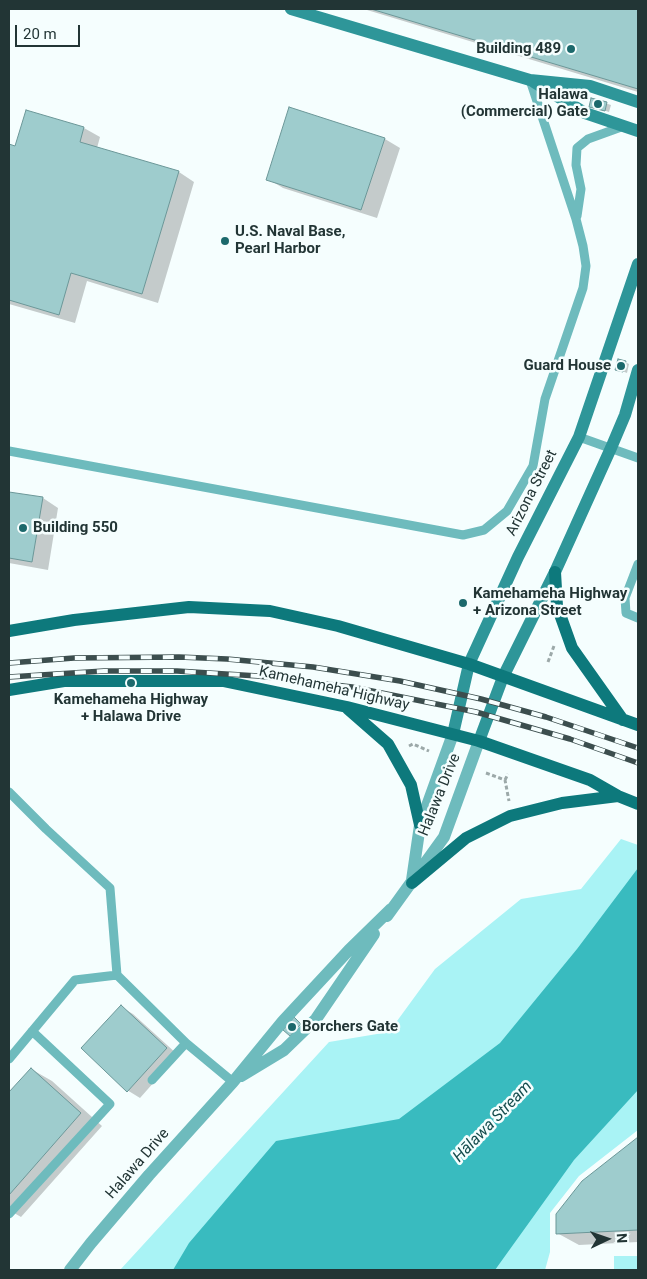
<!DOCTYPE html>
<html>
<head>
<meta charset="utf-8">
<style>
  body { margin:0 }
  #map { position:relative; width:647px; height:1279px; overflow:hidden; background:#f5fefe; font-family:Roboto,sans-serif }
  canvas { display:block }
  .frame { position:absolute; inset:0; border:10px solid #223535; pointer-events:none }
  .north { position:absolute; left:582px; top:1214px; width:50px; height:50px; -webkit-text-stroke:4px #f5fefe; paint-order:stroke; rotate:87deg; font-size:14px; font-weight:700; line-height:20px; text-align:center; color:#223535 }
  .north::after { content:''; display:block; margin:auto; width:18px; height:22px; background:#223535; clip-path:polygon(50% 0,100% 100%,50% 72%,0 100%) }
  .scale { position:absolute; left:15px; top:25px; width:65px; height:22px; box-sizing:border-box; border:2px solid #223535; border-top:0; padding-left:6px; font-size:15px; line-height:18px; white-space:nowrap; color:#223535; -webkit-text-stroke:4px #f5fefe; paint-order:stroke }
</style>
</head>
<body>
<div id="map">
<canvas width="647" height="1279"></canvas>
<div class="frame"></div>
<div class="north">N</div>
<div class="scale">20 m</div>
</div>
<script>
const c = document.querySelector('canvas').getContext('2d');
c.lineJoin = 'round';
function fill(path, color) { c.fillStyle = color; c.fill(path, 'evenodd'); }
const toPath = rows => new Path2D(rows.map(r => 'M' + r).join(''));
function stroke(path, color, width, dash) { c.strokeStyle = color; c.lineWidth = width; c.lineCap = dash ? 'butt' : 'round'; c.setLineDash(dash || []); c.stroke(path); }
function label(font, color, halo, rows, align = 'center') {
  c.font = font + ' Roboto,sans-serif'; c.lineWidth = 5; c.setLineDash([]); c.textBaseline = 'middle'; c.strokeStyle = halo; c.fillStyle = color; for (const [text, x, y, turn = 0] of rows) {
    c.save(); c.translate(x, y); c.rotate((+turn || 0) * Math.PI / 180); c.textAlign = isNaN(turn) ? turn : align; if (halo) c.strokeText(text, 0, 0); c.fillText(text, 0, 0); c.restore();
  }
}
fill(toPath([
  [621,839,638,845,638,948,212,1270,120,1270,329,1042,389,1032,435,969,521,899,581,889],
  [638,1040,638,1130,579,1176,550,1213,550,1252,545,1270,398,1270],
  [614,1256,638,1256,638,1270,614,1270]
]), '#a9f3f5');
fill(toPath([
  [638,868,638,1090,574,1160,495,1270,173,1270,189,1243,276,1141,399,1119,500,1043,577,949]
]), '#39bbbf');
fill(toPath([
  [365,9,638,9,638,92,367,10],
  [592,99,611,105,609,112,590,106],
  [27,111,84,128,100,137,97,148,179,172,194,182,158,303,87,281,75,323,9,304,9,145,16,147],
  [385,139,400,148,377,218,283,188,268,179],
  [625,362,629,364,627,373,617,369],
  [9,493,43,498,58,508,48,570,9,563],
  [121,1007,133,1014,178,1055,140,1098,127,1090],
  [31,1069,52,1081,102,1126,21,1217,9,1210,9,1094],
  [638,1139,638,1242,579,1245,557,1233,583,1182]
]), '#0003');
const building = toPath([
  [371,9,638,9,638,89,371,9],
  [591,98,607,102,605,111,589,107,591,98],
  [289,107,385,138,361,210,266,180,289,107],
  [26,110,84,127,80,142,179,171,142,294,71,273,59,315,9,300,9,144,15,146,26,110],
  [618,359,626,361,623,372,615,370,618,359],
  [9,492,43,497,32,562,9,558,9,492],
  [121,1005,167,1048,127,1092,81,1048,121,1005],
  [294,1017,301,1024,290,1036,283,1030,294,1017],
  [31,1068,81,1113,9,1195,9,1092,31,1068],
  [638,1137,638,1230,556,1234,556,1214,582,1181,638,1137]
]);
fill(building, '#9ecccd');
stroke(building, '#6b9798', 1);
stroke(toPath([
  [548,662,554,646],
  [409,746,413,744,429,751],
  [486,773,505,780,509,801],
  [505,780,508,774]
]), '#9ca9a9', 3, [4, 2.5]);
stroke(toPath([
  [577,216,581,189,576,165,577,148,588,139,624,126],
  [579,437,638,458],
  [9,451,463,535,484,530,507,511,533,466,545,399,583,288,586,266,583,246,576,219,530,80],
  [638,564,625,598,626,613,638,618],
  [9,792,46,829,110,888,117,975,186,1043,233,1082],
  [9,1059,75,980,117,975],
  [152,1080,186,1043],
  [9,1214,110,1104,32,1031]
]), '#6ebbbd', 9);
stroke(toPath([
  [412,880,420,825,453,734],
  [387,916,444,837,479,741],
  [241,1076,284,1050,316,1019,374,934],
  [70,1270,91,1243,149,1175,233,1082,283,1021,349,950,391,909]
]), '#6ebbbd', 12);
stroke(toPath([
  [291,9,530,80,590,86,638,102],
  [534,82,585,113,638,131],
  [453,734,469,664,518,557,579,437,638,264],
  [479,741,503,677,555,572,611,448,625,415,638,370]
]), '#2e9699', 12);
stroke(toPath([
  [555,572,557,606,572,648,623,720],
  [9,631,74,620,189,607,270,611,338,626,469,664,638,725],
  [9,690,64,681,223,681,347,707,479,741,590,780,618,796,638,804],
  [348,709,388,744,411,785,420,825],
  [412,883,466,838,510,816,562,803,618,796]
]), '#0d797c', 12);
const rail = toPath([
  [9,663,74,658,179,657,227,659,313,667,400,681,481,699,546,717,638,748],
  [9,677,104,671,177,671,258,676,352,687,476,712,570,739,638,763]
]);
stroke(rail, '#3c4e4e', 5.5);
stroke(rail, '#f5fefe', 4, [11]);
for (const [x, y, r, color] of [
  [571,49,5,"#1c696c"],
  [598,104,5,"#1c696c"],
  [225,241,5,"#1c696c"],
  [621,366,5,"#1c696c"],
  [23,528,5,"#1c696c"],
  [463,603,5,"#1c696c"],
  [131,683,5,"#1c696c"],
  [292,1027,5,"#1c696c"]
]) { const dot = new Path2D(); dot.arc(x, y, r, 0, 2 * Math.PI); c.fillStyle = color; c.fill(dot); stroke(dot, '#f5fefe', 2); }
label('bold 15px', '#223535', '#f5fefe', [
  ["Building 489",561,49,"right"],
  ["Halawa",588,95,"right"],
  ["(Commercial) Gate",588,112,"right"],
  ["U.S. Naval Base,",235,232],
  ["Pearl Harbor",235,249],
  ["Guard House",611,366,"right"],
  ["Building 550",33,528],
  ["Kamehameha Highway",473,594],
  ["+ Arizona Street",473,611],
  ["Kamehameha Highway",131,700,"center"],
  ["+ Halawa Drive",131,717,"center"],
  ["Borchers Gate",302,1027]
], 'left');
label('15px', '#223535', '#f5fefe', [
  ["Arizona Street",532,493,-63],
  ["Kamehameha Highway",334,689,13],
  ["Halawa Drive",440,795,-68],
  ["Halawa Drive",138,1164,-49]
]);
label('italic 16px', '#154c4d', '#f5fefe', [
  ["Hālawa Stream",493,1122,-46]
]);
</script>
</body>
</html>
